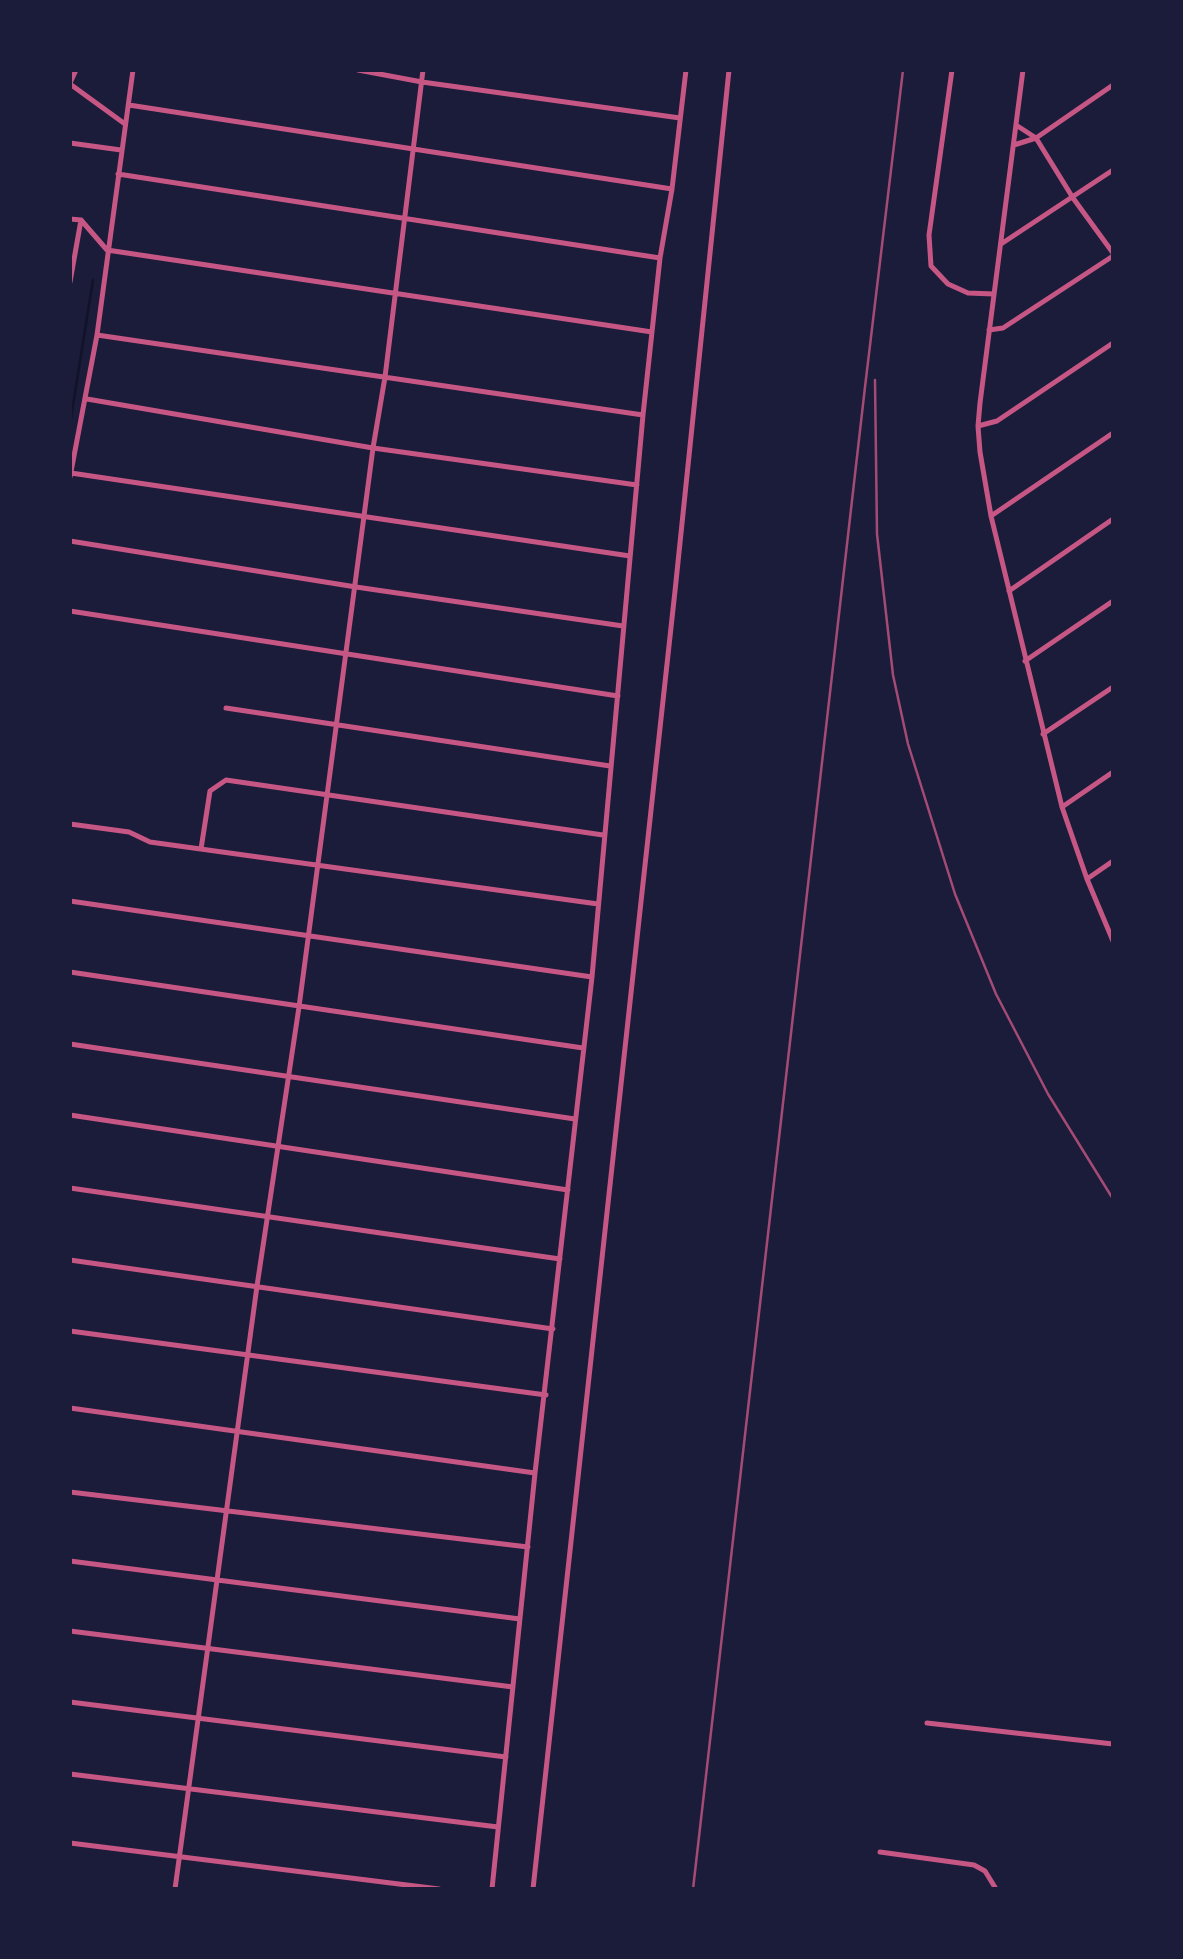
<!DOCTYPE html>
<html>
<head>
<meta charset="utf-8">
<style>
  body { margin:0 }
  #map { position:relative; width:1183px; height:1959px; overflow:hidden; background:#1b1b3a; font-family:Roboto,sans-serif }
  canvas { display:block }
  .frame { position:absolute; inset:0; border:72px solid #1b1b3a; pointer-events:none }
</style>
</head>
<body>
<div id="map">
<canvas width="1183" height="1959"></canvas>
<div class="frame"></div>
</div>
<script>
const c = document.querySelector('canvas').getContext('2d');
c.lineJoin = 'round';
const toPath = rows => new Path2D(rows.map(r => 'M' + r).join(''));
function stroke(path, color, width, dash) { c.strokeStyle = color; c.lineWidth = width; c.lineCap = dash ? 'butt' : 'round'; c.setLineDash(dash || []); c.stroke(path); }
stroke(toPath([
  [70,424,93,280]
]), '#12122b', 2.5);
stroke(toPath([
  [358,70,422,82,680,118],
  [952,70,929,235,931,266,948,284,968,293,994,294],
  [1023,70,980,403,978,426,980,452,991,516,1062,807,1087,879,1113,941],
  [70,83,76,70],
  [70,84,125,124],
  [129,105,672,189],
  [1016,125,1036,138,1073,198,1113,253],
  [70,143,121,150],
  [1014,145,1036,138,1113,85],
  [118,174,660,258],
  [70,219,81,220,107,250,652,332],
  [1001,244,1113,170],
  [70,282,81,220],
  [989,330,1003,328,1113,256],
  [97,335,643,415],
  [87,399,373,448,637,485],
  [978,426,997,421,1113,343],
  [71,473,630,556],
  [70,477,97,335,133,70],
  [991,516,1113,433],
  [70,541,356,587,623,626],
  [1009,591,1113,519],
  [70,611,618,696],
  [1025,661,1113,601],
  [226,708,610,766],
  [1043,734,1113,687],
  [1062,807,1113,772],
  [70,824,129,832,150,842,598,904],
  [201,849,210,791,226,780,603,835],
  [1087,879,1113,861],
  [70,901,592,977],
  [70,972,583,1048],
  [70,1044,575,1119],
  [70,1115,568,1190],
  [70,1188,560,1259],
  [70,1260,553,1329],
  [70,1331,546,1395],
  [70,1408,535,1473],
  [70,1492,528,1547],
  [70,1561,520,1619],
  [70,1631,513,1687],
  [70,1702,506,1757],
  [927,1723,1113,1744],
  [70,1774,498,1827],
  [70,1843,439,1889],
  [880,1852,974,1865,985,1871,996,1889],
  [175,1889,257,1286,299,1007,373,448,385,377,423,70],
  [492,1889,535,1473,592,977,643,415,660,258,672,189,686,70],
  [533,1889,675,591,729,70]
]), '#c65784', 5);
stroke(toPath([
  [875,380,877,534,893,675,908,744,955,894,996,994,1048,1094,1113,1199],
  [693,1889,865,387,903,70]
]), '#a44b75', 2.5);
</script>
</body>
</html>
